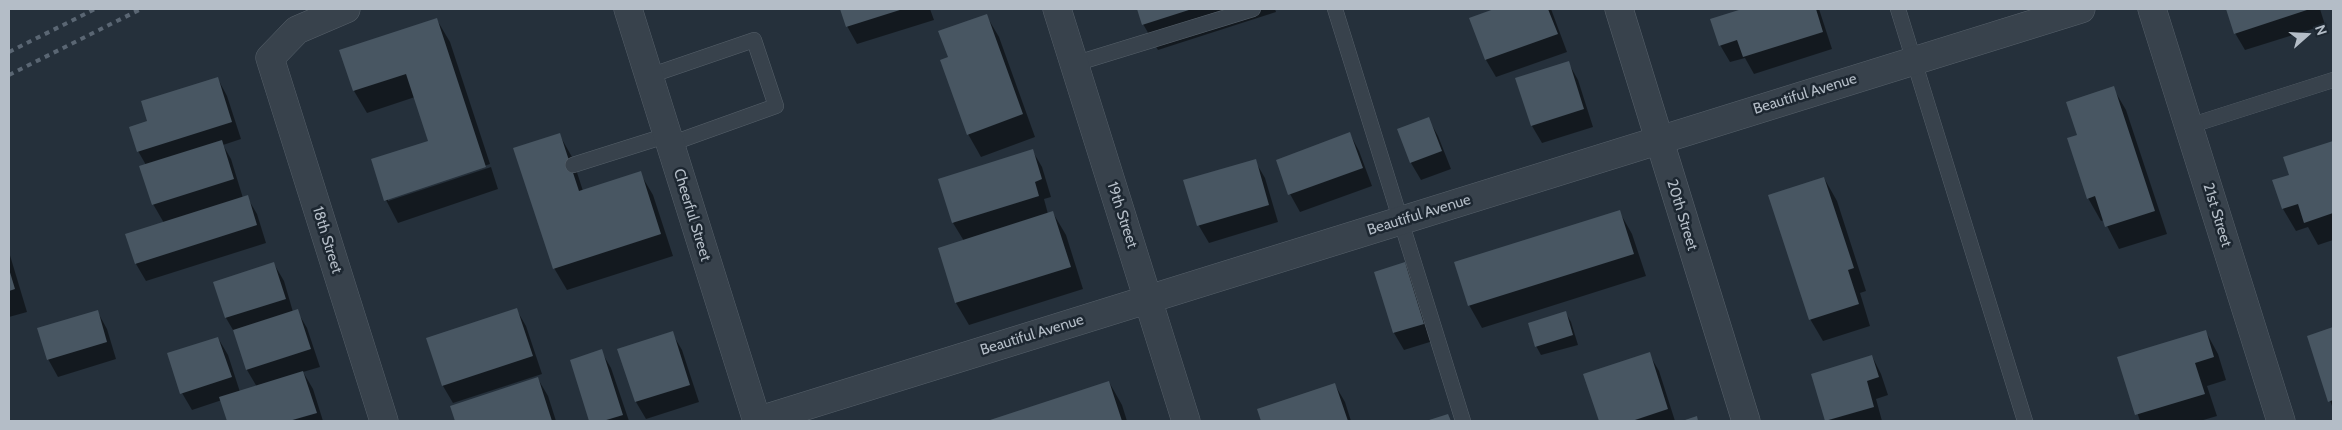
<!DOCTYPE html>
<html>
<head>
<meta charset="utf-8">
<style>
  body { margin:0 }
  #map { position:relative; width:2342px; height:430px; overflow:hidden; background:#25303b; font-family:Cabin,sans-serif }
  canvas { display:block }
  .frame { position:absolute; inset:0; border:10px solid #b4bdc7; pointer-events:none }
  .north { position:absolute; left:2282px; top:10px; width:50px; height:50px; -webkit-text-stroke:4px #1d2731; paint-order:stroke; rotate:71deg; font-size:14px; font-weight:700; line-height:20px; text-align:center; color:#b4bdc7 }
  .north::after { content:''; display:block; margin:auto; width:18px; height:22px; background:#b4bdc7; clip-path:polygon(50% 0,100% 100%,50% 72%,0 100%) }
</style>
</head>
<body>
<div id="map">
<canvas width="2342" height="430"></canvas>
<div class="frame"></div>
<div class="north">N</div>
</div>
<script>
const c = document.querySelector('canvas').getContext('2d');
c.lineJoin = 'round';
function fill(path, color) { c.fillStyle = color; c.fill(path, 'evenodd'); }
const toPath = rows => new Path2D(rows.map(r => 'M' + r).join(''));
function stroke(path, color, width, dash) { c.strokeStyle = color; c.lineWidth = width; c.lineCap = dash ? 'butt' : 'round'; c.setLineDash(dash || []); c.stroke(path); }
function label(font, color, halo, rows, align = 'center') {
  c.font = font + ' Cabin,sans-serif'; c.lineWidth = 5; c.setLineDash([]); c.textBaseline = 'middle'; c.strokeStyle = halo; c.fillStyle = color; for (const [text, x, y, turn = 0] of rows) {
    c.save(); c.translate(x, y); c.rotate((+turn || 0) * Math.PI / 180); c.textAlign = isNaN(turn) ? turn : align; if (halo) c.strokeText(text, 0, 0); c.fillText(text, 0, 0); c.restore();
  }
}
fill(toPath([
  [841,9,930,9,934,20,857,44,847,26],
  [1138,9,1275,9,1276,12,1158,50,1143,24],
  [1498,9,1551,9,1567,52,1496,77,1486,60,1471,19],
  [1746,9,1819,9,1832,49,1754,74,1745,58,1730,62,1720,45,1712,20],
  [2227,9,2320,9,2325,25,2245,50,2235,33],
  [986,15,999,37,1035,137,981,157,968,134,949,58],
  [437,20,450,42,490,164,388,198,388,201,491,167,498,189,398,223,386,200,429,142,415,97,367,113,354,91],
  [1568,62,1578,80,1593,127,1542,143,1532,126],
  [218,79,227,96,241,139,223,145,231,159,243,198,247,197,257,214,266,243,146,281,136,264,127,235,164,223,153,204,146,165,138,151,149,122],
  [2113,88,2126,110,2167,234,2119,249,2104,220,2101,221,2088,198,2078,135],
  [1428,118,1438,136,1451,169,1421,180,1411,163,1399,130],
  [559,134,572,157,583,191,640,173,653,195,673,256,567,290,554,268],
  [1350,134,1359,151,1372,186,1300,212,1290,194],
  [2333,143,2333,240,2318,245,2308,227,2296,231,2283,209,2274,181,2290,176,2285,158],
  [1032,150,1042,167,1051,197,1044,199,1048,214,1053,213,1066,235,1083,289,969,325,956,303,940,249,964,241,953,223],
  [1255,161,1265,178,1278,222,1209,243,1199,226,1185,181],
  [1824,178,1837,201,1866,291,1860,293,1870,326,1823,341,1810,319],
  [1619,211,1632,234,1646,276,1482,328,1469,305],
  [9,252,27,312,9,317],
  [274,264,284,281,293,312,297,311,307,328,320,367,303,372,313,389,323,421,228,421,222,400,192,410,182,393,218,338,228,355,240,392,257,387,247,370,236,335,226,318,214,283],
  [1405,264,1415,281,1433,341,1404,350,1394,333,1375,273],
  [516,309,526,326,542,374,453,403,443,386,427,339],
  [97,311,107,329,116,359,58,377,48,359],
  [1566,313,1571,322,1578,345,1541,355,1536,346],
  [2333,329,2333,409,2308,336],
  [2206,332,2218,354,2226,380,2207,386,2217,416,2200,421,2140,421,2119,358],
  [672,333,682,350,699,402,646,419,636,402,619,350],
  [601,351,611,368,629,421,590,421,571,361],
  [1649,354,1659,371,1675,421,1600,421,1585,375],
  [1872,356,1881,374,1888,395,1876,399,1882,421,1827,421,1812,375],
  [538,379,548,396,556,421,456,421,451,407],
  [1109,382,1122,405,1127,421,990,421],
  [1335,385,1345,402,1351,421,1263,421,1259,410]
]), '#0007');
fill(toPath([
  [840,9,903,9,846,27],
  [1137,9,1192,9,1142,25],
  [1494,9,1548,9,1558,34,1485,60,1469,18],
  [1742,9,1816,9,1823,32,1743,57,1737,40,1719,46,1710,19],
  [2226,9,2310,9,2234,34],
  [987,14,1023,114,967,135,940,60,948,57,938,31],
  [437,18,486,167,384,201,371,159,428,141,406,74,353,91,339,50],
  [1569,61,1584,109,1531,126,1515,78],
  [218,77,232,122,137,152,129,127,147,121,141,101],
  [2114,86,2155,211,2105,227,2095,196,2087,199,2067,138,2077,135,2066,102],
  [1429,117,1442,151,1410,163,1397,129],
  [1350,132,1363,168,1288,195,1276,160],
  [560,133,579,191,641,171,661,234,553,269,513,148],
  [222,140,234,179,152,205,139,166],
  [2333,141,2333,213,2304,223,2298,204,2282,209,2272,180,2289,175,2283,157],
  [1033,149,1042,179,1035,182,1039,196,952,223,938,179],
  [1256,159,1269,205,1197,226,1183,180],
  [1824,177,1854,268,1848,270,1859,304,1809,320,1768,195],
  [248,195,257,225,135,264,125,234],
  [1620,210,1634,254,1468,306,1454,262],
  [1053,211,1071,267,955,303,938,248],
  [274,262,286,299,225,318,213,282],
  [1405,262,1424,324,1393,333,1374,272],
  [9,269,15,289,9,291],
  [517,308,533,356,442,386,426,338],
  [298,309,311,349,246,370,233,330],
  [98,310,107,342,47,360,37,328],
  [1566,311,1573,335,1535,347,1528,323],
  [2333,327,2333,400,2328,402,2307,336],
  [2206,330,2214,357,2195,363,2205,394,2135,415,2117,357],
  [673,331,690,385,635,402,617,349],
  [218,337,232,377,180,394,167,353],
  [602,349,623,415,603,421,589,421,570,360],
  [1650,352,1668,409,1632,421,1599,421,1583,374],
  [1872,355,1879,377,1867,381,1874,407,1825,421,1811,374],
  [303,371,317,413,289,421,227,421,219,397],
  [538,377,552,421,455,421,450,406],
  [1109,381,1122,421,987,421],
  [1335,383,1348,421,1261,421,1257,409],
  [1448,414,1451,421,1426,421],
  [1697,416,1698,421,1682,421]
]), '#485662');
const lane = toPath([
  [1335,9,1463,421],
  [1898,9,2025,421],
  [1074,64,1253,9],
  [649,76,754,40,776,106,670,144],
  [2189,126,2333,80],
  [573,165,668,135]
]);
const street = toPath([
  [346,9,297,30,270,58,384,421],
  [628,9,757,421],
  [1057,9,1186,421],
  [1619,9,1746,421],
  [2152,9,2281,421],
  [757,421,2081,9]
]);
stroke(lane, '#56606a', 16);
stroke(street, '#56606a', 29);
stroke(lane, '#38424c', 15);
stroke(street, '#38424c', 28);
stroke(toPath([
  [9,52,95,9],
  [9,75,141,9]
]), '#5a6673', 4, [5, 5]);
label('15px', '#b4bdc7', '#1d2731', [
  ["Beautiful Avenue",1805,94,-17],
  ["Cheerful Street",692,215,73],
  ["19th Street",1122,215,72],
  ["Beautiful Avenue",1419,215,-17],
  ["20th Street",1682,215,73],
  ["21st Street",2217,215,73],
  ["18th Street",327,240,73],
  ["Beautiful Avenue",1032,335,-17]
]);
</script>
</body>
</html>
